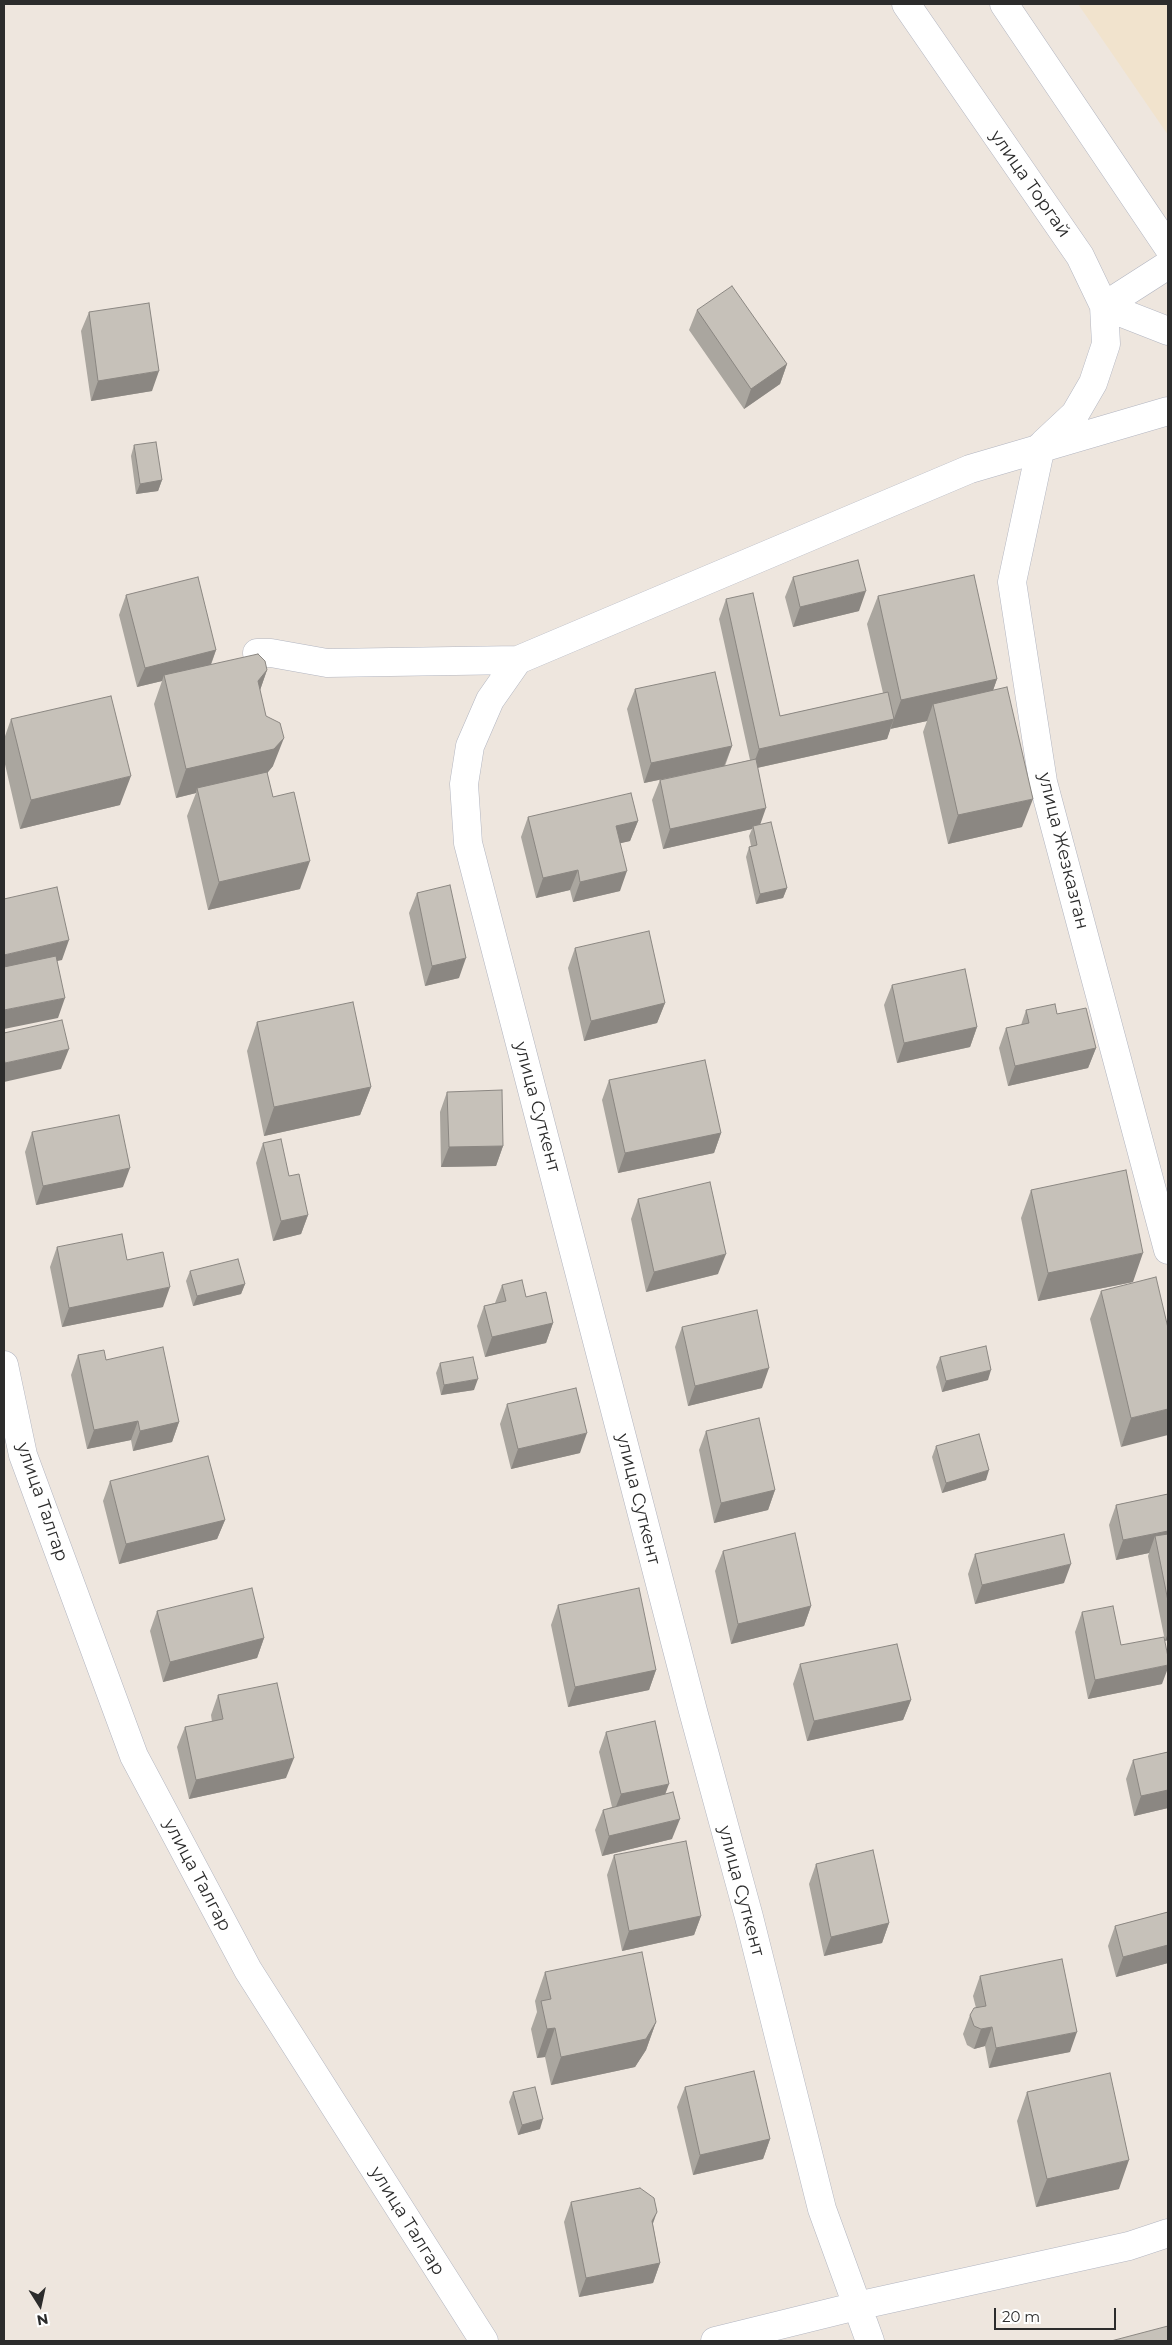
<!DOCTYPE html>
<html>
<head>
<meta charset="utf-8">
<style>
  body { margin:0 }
  #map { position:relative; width:1172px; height:2345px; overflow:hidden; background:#eee6de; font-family:Montserrat,sans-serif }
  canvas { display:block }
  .frame { position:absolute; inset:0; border:5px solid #2c2c2c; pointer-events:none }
  .north { position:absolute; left:15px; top:2280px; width:50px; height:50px; -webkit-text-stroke:4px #fff; paint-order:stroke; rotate:170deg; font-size:14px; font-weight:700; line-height:20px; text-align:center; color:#2c2c2c }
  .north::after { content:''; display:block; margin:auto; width:18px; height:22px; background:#2c2c2c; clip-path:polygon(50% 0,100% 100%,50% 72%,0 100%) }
  .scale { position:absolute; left:994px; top:2308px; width:122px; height:22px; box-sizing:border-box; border:2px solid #2c2c2c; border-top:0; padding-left:6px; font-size:15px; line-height:18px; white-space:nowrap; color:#2c2c2c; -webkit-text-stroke:4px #fff; paint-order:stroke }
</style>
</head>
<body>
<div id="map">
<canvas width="1172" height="2345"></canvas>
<div class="frame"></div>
<div class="north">N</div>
<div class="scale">20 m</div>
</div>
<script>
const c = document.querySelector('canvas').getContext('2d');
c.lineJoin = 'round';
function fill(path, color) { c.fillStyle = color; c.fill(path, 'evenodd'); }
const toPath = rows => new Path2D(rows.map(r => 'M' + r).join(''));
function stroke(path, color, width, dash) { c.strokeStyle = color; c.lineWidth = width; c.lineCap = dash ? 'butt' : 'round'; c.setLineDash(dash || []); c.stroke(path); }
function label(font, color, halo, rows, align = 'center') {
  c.font = font + ' Montserrat,sans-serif'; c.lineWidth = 4; c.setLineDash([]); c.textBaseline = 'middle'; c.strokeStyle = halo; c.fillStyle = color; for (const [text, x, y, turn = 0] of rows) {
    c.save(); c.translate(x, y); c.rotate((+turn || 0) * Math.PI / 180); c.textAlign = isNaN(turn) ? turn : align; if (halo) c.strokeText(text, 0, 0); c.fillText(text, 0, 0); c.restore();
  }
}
fill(toPath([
  [1078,4,1168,4,1168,135]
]), '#f1e3cd');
const minor = toPath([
  [906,4,1080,256,1104,306,1106,344,1093,383,1075,414,1044,443],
  [1004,4,1168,247],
  [1104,306,1168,265],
  [1104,306,1168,331],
  [1041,446,1012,582,1043,782,1168,1250],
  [257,653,271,653,327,663,518,660,970,469,1168,411],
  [518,660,490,700,470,746,464,784,468,843,693,1711,749,1917,822,2209,870,2341],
  [4,1365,23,1455,134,1756,248,1970,484,2341],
  [715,2341,857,2306,1129,2246,1168,2233]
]);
stroke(minor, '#b2b5c0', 29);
stroke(minor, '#fff', 28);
fill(toPath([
  [697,310,787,364,780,384,744,409,689,330],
  [89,312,152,391,91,401,81,331],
  [134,445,162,480,158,491,136,494,131,456],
  [793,577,859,611,793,627,785,597],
  [126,595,216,650,211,665,267,670,260,690,273,766,267,773,273,797,300,889,208,910,187,816,196,793,176,798,154,704,162,681,137,687,119,615],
  [878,596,997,679,993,690,1022,827,948,844,923,732,927,721,890,729,887,739,757,768,760,824,787,888,783,898,756,904,746,857,749,847,751,846,749,836,752,829,663,849,652,800,660,780,693,773,644,783,627,709,635,689,732,746,725,766,750,760,719,619,726,599,780,716,883,693,867,624],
  [11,719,120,805,20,829,4,760,4,739],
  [528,817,638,821,630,841,620,843,620,891,573,902,570,890,536,898,521,837],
  [417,893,459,978,425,986,409,913],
  [575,948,665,1003,657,1023,584,1041,568,968],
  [892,985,977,1027,970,1047,897,1063,884,1005],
  [1026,1010,1057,1014,1096,1048,1088,1068,1008,1086,999,1048,1006,1028,1021,1025],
  [257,1022,371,1087,360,1115,264,1136,247,1051],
  [609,1080,721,1133,714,1153,618,1173,602,1100],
  [447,1092,503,1146,496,1166,441,1167,440,1112],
  [32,1132,123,1187,36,1205,25,1152],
  [263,1143,289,1176,308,1215,301,1234,273,1241,256,1163],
  [1031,1190,1133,1282,1038,1301,1021,1218],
  [638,1199,718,1274,646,1292,631,1219],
  [57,1247,127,1260,163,1307,62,1327,50,1267],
  [190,1271,245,1284,241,1294,193,1306,186,1281],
  [502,1285,526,1297,553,1323,546,1343,485,1357,477,1326,484,1306,495,1303],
  [1101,1291,1168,1328,1121,1447,1090,1319],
  [682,1327,762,1388,688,1406,675,1347],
  [78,1355,106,1360,179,1422,172,1442,133,1451,131,1440,87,1449,71,1375],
  [940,1357,988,1380,942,1392,936,1367],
  [440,1363,474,1390,441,1395,436,1373],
  [507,1404,580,1453,511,1469,500,1424],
  [706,1431,775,1490,768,1510,714,1523,699,1450],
  [936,1446,986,1480,942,1493,932,1457],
  [110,1481,225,1520,217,1539,119,1564,103,1501],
  [1168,1494,1168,1640,1165,1641,1148,1556,1149,1553,1116,1560,1109,1525,1116,1505],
  [723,1551,811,1606,804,1626,731,1644,715,1571],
  [975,1554,1064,1583,975,1604,968,1574],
  [558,1605,656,1670,649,1690,568,1707,551,1625],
  [157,1611,264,1638,257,1658,163,1682,150,1631],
  [1082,1612,1121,1645,1162,1684,1088,1699,1075,1632],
  [800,1664,911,1700,903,1720,807,1741,793,1684],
  [218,1695,286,1778,189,1799,177,1747,185,1727,212,1722,211,1715],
  [606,1732,666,1794,672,1839,602,1856,595,1830,603,1810,612,1807,599,1752],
  [1168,1752,1168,1808,1134,1816,1126,1779,1133,1760],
  [614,1855,701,1916,694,1935,622,1951,607,1875],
  [816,1864,889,1923,882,1943,824,1956,809,1884],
  [1168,1912,1168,1963,1116,1977,1108,1946,1115,1926],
  [545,1972,656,2022,646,2050,635,2067,551,2085,545,2057,537,2058,531,2029,537,2012,535,2001],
  [980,1976,1070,2052,989,2068,985,2046,974,2049,967,2045,963,2034,970,2015,976,2008,973,1996],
  [685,2087,770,2139,763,2159,693,2175,677,2107],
  [513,2092,540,2129,518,2135,509,2102],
  [1027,2092,1119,2189,1036,2207,1017,2121],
  [571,2202,653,2225,660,2263,653,2283,579,2297,564,2222]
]), '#aaa69f');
fill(toPath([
  [787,364,780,384,744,409,751,389],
  [159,371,152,391,91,401,98,381],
  [162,480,158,491,136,494,140,484],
  [866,591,859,611,793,627,800,607],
  [216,650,209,669,164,675,162,681,137,687,145,668],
  [267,670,257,699,258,681],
  [997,679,987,708,933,704,927,721,890,729,901,700],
  [894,719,887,739,752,769,759,749],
  [284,738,273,766,264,777,197,788,196,793,176,798,186,769],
  [732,746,724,766,644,783,651,763],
  [131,776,120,805,20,829,31,800],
  [1033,799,1022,827,948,844,958,815],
  [766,808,759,828,753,826,752,829,663,849,670,829],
  [638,821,630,841,609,846,616,826],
  [310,861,300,889,208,910,219,882],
  [578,870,570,890,536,898,543,878],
  [627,871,620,891,573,902,580,882],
  [787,888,783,898,756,904,760,894],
  [69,940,62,960,4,973,4,955],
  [466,958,459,978,425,986,432,966],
  [65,998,58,1018,4,1029,4,1010],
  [665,1003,657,1023,584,1041,591,1021],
  [977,1027,970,1047,897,1063,904,1043],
  [1096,1048,1088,1068,1008,1086,1015,1066],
  [69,1049,61,1069,4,1082,4,1066,5,1063],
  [371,1087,360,1115,264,1136,274,1107],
  [721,1133,714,1153,618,1173,625,1153],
  [503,1146,496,1166,441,1167,449,1147],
  [130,1168,123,1187,36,1205,43,1186],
  [308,1215,301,1234,273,1241,281,1221],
  [1143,1253,1133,1282,1038,1301,1048,1273],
  [726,1254,718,1274,646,1292,654,1272],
  [245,1284,241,1294,193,1306,197,1296],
  [170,1287,163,1307,62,1327,69,1308],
  [553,1323,546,1343,485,1357,492,1337],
  [769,1368,762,1388,688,1406,695,1386],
  [991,1370,988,1380,942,1392,946,1381],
  [478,1379,474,1390,441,1395,444,1385],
  [1168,1409,1168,1435,1121,1447,1131,1418],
  [138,1421,131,1440,87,1449,94,1430],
  [179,1422,172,1442,133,1451,140,1431],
  [587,1433,580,1453,511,1469,518,1449],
  [989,1470,986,1480,942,1493,946,1483],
  [775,1490,768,1510,714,1523,721,1503],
  [225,1520,217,1539,119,1564,126,1544],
  [1168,1531,1168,1549,1155,1536,1149,1553,1116,1560,1123,1540],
  [1071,1564,1064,1583,975,1604,982,1585],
  [811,1606,804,1626,731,1644,738,1624],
  [1168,1633,1168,1640,1165,1641],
  [264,1638,257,1658,163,1682,170,1662],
  [1168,1665,1168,1668,1162,1684,1088,1699,1095,1680],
  [656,1670,649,1690,568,1707,575,1687],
  [911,1700,903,1720,807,1741,814,1721],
  [294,1758,286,1778,189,1799,196,1780],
  [669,1784,662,1803,613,1814,621,1794],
  [1168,1790,1168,1808,1134,1816,1141,1796],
  [680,1819,672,1839,602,1856,609,1836],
  [701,1916,694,1935,622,1951,629,1931],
  [889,1923,882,1943,824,1956,831,1937],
  [1168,1945,1168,1963,1116,1977,1123,1957],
  [656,2022,646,2050,635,2067,551,2085,561,2057],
  [992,2027,985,2046,974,2049,981,2029],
  [555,2028,545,2057,537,2058,547,2029],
  [1077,2032,1070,2052,989,2068,996,2048],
  [543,2119,540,2129,518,2135,522,2125],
  [770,2139,763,2159,693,2175,700,2155],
  [1129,2160,1119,2189,1036,2207,1047,2179],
  [657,2212,650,2232,652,2221],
  [660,2263,653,2283,579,2297,586,2278]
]), '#8b8782');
const building = toPath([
  [732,286,787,364,751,389,697,310,732,286],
  [149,303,159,371,98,381,89,312,149,303],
  [156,442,162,480,140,484,134,445,156,442],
  [858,560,866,591,800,607,793,577,858,560],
  [974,575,997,679,901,700,878,596,974,575],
  [198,577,216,650,145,668,126,595,198,577],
  [753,593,780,716,888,692,894,719,759,749,726,599,753,593],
  [258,654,265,661,267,670,258,681,266,716,280,723,284,738,274,749,186,769,164,675,258,654],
  [715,672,732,746,651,763,635,689,715,672],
  [1007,687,1033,799,958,815,933,704,1007,687],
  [111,696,131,776,31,800,11,719,111,696],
  [756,759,766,808,670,829,660,780,756,759],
  [267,772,273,797,294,792,310,861,219,882,197,788,267,772],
  [631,793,638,821,616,826,627,871,580,882,578,870,543,878,528,817,631,793],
  [771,822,787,888,760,894,749,847,757,845,753,826,771,822],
  [450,885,466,958,432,966,417,893,450,885],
  [57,887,69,940,4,955,4,899,57,887],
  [649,931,665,1003,591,1021,575,948,649,931],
  [56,956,65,998,4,1010,4,967,56,956],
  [965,969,977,1027,904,1043,892,985,965,969],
  [353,1002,371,1087,274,1107,257,1022,353,1002],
  [1055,1004,1057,1014,1086,1008,1096,1048,1015,1066,1006,1028,1029,1023,1026,1010,1055,1004],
  [62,1020,69,1049,5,1063,4,1058,4,1033,62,1020],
  [705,1060,721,1133,625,1153,609,1080,705,1060],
  [502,1090,503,1146,449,1147,447,1092,502,1090],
  [119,1115,130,1168,43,1186,32,1132,119,1115],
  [281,1139,289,1176,299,1174,308,1215,281,1221,263,1143,281,1139],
  [1126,1170,1143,1253,1048,1273,1031,1190,1126,1170],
  [710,1182,726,1254,654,1272,638,1199,710,1182],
  [122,1234,127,1260,163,1252,170,1287,69,1308,57,1247,122,1234],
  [238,1259,245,1284,197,1296,190,1271,238,1259],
  [1156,1277,1168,1328,1168,1409,1131,1418,1101,1291,1156,1277],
  [522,1280,526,1297,546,1292,553,1323,492,1337,484,1306,506,1301,502,1285,522,1280],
  [757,1310,769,1368,695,1386,682,1327,757,1310],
  [986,1346,991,1370,946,1381,940,1357,986,1346],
  [163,1347,179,1422,140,1431,138,1421,94,1430,78,1355,104,1350,106,1360,163,1347],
  [473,1357,478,1379,444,1385,440,1363,473,1357],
  [576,1388,587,1433,518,1449,507,1404,576,1388],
  [759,1418,775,1490,721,1503,706,1431,759,1418],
  [979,1434,989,1470,946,1483,936,1446,979,1434],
  [208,1456,225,1520,126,1544,110,1481,208,1456],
  [1168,1494,1168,1531,1123,1540,1116,1505,1168,1494],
  [795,1533,811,1606,738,1624,723,1551,795,1533],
  [1064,1534,1071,1564,982,1585,975,1554,1064,1534],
  [1168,1534,1168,1601,1155,1536,1168,1534],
  [252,1588,264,1638,170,1662,157,1611,252,1588],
  [639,1588,656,1670,575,1687,558,1605,639,1588],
  [1113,1606,1121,1645,1164,1637,1168,1657,1168,1665,1095,1680,1082,1612,1113,1606],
  [897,1644,911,1700,814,1721,800,1664,897,1644],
  [277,1683,294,1758,196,1780,185,1727,223,1719,218,1695,277,1683],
  [655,1721,669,1784,621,1794,606,1732,655,1721],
  [1168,1752,1168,1790,1141,1796,1133,1760,1168,1752],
  [673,1792,680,1819,609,1836,603,1810,673,1792],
  [686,1841,701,1916,629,1931,614,1855,686,1841],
  [873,1850,889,1923,831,1937,816,1864,873,1850],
  [1168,1912,1168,1945,1123,1957,1115,1926,1168,1912],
  [642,1952,656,2022,646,2039,561,2057,555,2028,547,2029,541,2001,551,1999,545,1972,642,1952],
  [1062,1959,1077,2032,996,2048,992,2027,981,2029,974,2026,970,2015,974,2008,986,2006,980,1976,1062,1959],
  [754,2071,770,2139,700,2155,685,2087,754,2071],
  [1110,2073,1129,2160,1047,2179,1027,2092,1110,2073],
  [535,2087,543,2119,522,2125,513,2092,535,2087],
  [640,2188,654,2198,657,2212,652,2221,660,2263,586,2278,571,2202,640,2188],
  [1168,2326,1168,2341,1111,2341,1168,2326]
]);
fill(building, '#c6c1b9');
stroke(building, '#8b8782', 1);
label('18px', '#2c2c2c', '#fff', [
  ["улица Торгай",1030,184,55],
  ["улица Жезказган",1063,851,76],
  ["улица Суткент",537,1107,75],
  ["улица Суткент",638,1499,76],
  ["улица Талгар",42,1502,71],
  ["улица Талгар",197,1875,62],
  ["улица Суткент",741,1891,75],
  ["улица Талгар",407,2221,58]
]);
</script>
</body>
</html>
